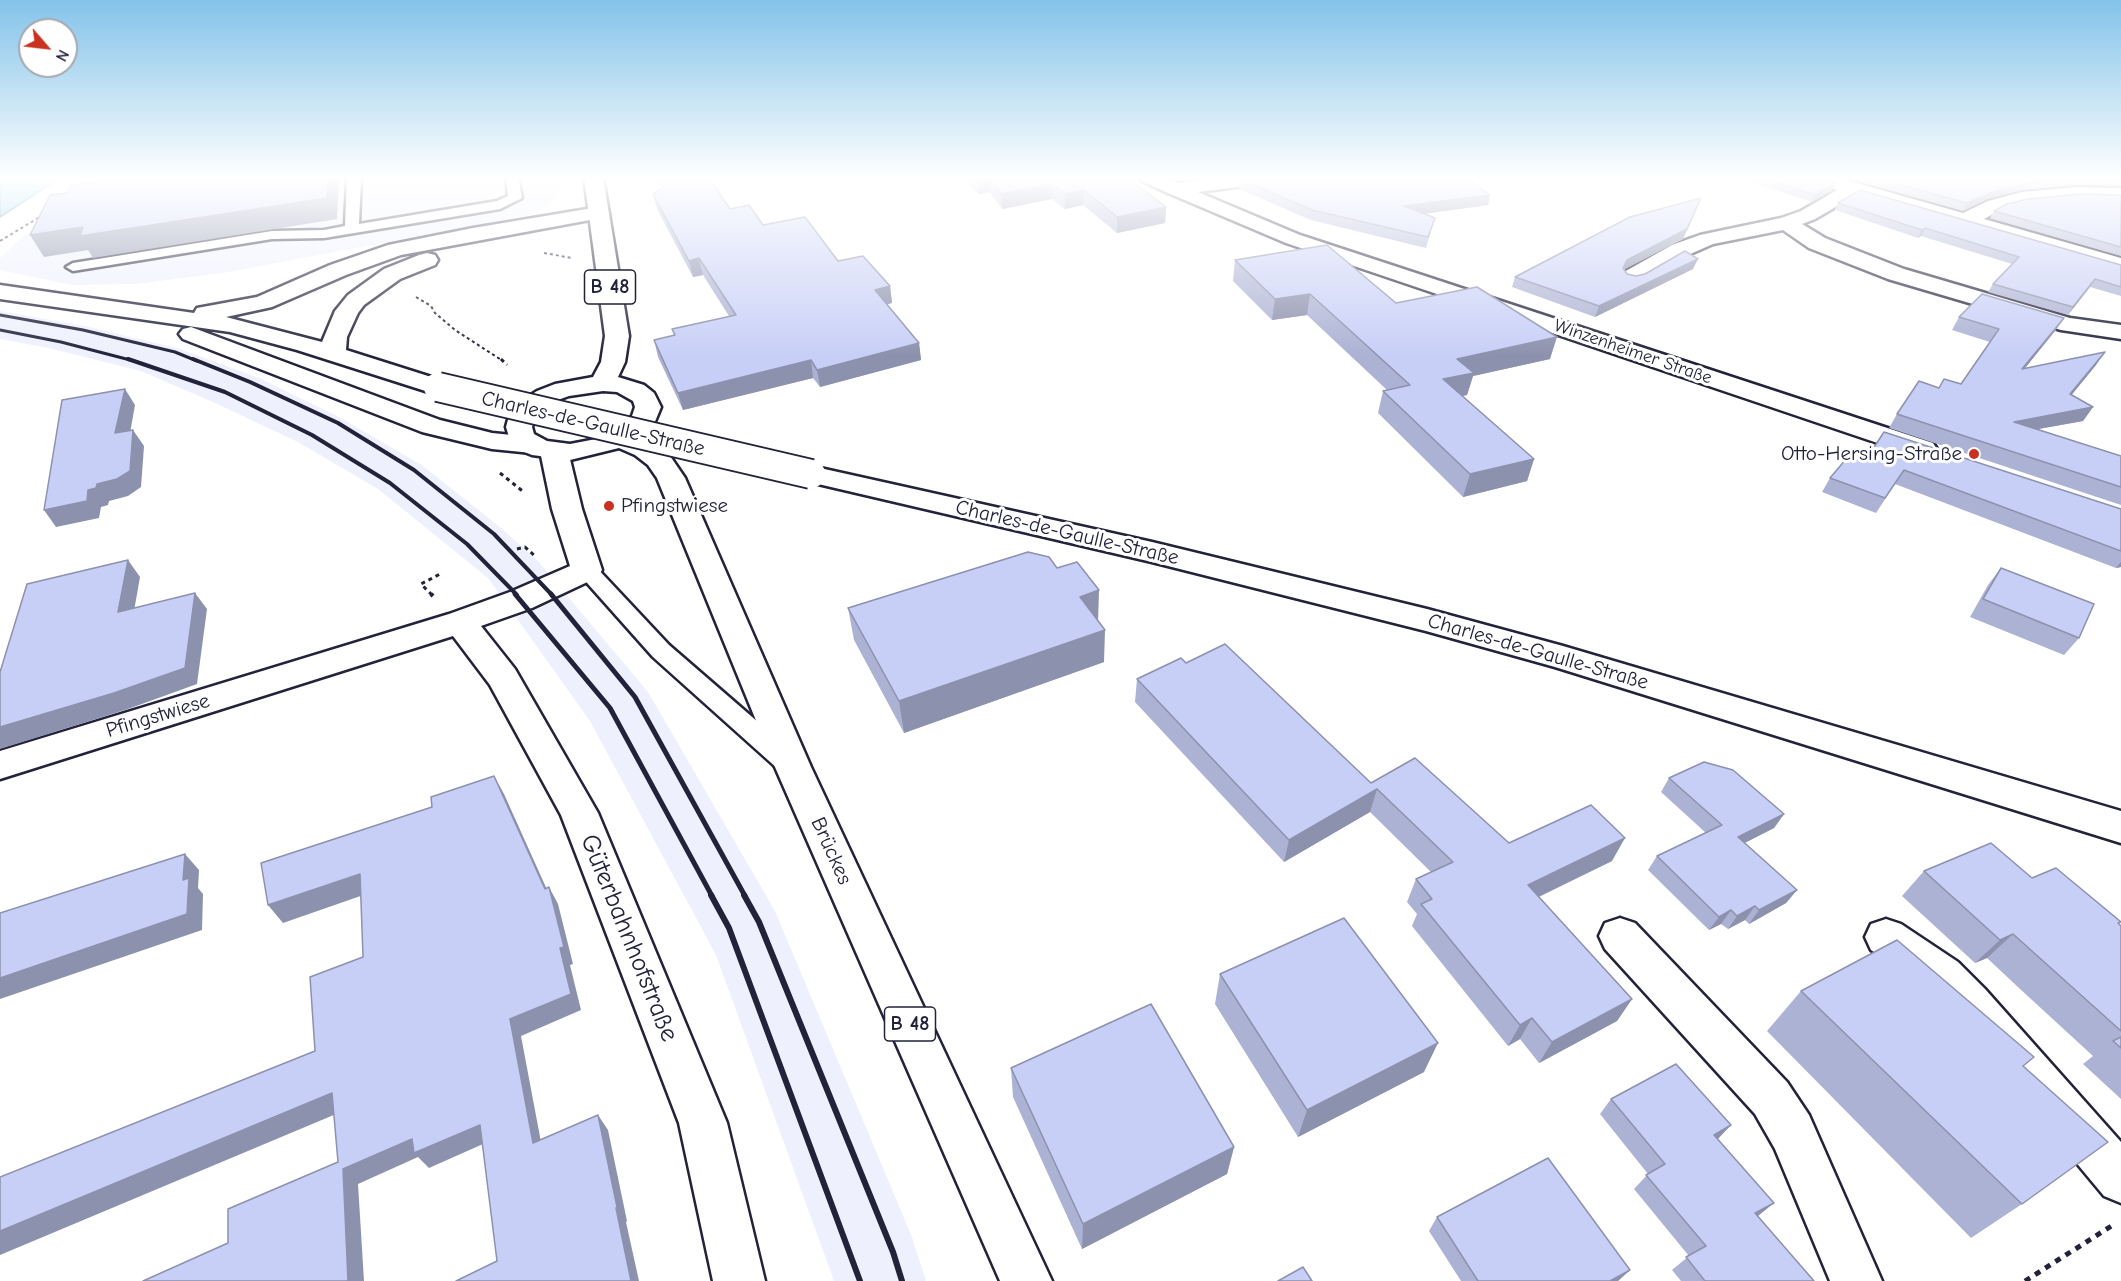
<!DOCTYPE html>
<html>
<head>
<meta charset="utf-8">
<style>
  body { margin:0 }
  #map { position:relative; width:2121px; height:1281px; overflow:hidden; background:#fff; font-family:"Comic Neue",sans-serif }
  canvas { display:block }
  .north { position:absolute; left:18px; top:18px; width:60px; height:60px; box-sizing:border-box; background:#fff; border:2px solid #a7a7b1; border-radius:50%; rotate:118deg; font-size:16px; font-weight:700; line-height:24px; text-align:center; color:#22223b }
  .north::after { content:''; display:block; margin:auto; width:21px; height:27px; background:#c8321e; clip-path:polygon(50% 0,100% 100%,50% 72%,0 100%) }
</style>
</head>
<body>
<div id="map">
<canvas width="2121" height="1281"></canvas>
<div class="north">N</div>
</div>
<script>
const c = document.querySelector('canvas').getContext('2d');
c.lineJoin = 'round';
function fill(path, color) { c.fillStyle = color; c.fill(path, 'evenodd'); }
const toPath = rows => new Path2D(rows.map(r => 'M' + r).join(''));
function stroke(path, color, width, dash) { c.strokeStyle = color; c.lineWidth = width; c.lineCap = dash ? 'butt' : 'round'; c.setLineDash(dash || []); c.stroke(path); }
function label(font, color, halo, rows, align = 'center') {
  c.font = font + ' "Comic Neue",sans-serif'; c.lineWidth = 6; c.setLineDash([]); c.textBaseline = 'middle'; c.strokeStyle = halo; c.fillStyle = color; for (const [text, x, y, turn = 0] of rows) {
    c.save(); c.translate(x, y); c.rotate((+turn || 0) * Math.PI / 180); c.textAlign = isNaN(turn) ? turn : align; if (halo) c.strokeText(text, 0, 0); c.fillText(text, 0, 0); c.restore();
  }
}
fill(toPath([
  [259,177,557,177,560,189,552,203,533,214,229,272,136,284,72,285,0,270,0,258,22,237,83,200],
  [0,311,86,326,180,349,259,378,341,418,423,466,501,528,538,561,648,692,775,911,912,1237,926,1281,834,1281,716,955,590,721,488,578,378,489,298,442,213,402,141,371,49,348,0,339]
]), '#eef1fd');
const water = toPath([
  [0,177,61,177,0,217,0,177]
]);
fill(water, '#8bd9ea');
stroke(water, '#6190a4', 1.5);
const service = toPath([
  [347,177,361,177,359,224,497,201,508,196,506,177,518,177,522,198,500,209,324,238,272,239,73,271,66,267,73,263,272,231,324,230,345,226,347,177],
  [587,563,594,565,669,645,796,755,799,762,796,769,787,772,778,769,653,657,580,575,576,570,580,565,587,563]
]);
const minor = toPath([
  [1139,177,1164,177,1178,183,1225,177,1277,177,1275,181,1268,183,1198,192,1300,235,1933,443,1937,449,1933,455,1923,457,1913,455,1286,243,1168,193,1142,181,1139,177],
  [1806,177,1835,177,1963,213,1988,201,2022,192,2076,187,2121,188,2121,200,2076,199,2023,204,2002,209,1984,219,2121,258,2121,272,1856,195,1815,219,1802,224,1825,238,1904,269,2070,318,2121,325,2121,339,2061,330,1888,279,1809,248,1783,230,1713,244,1688,255,1640,282,1632,284,1624,282,1621,277,1624,272,1672,245,1700,235,1781,218,1801,211,1837,190,1808,181,1806,177],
  [554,443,564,445,568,451,582,509,602,570,598,577,532,608,481,626,515,669,598,813,727,1123,765,1281,713,1281,679,1123,561,815,490,685,453,636,0,779,0,751,449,614,510,592,570,566,552,509,540,451,544,445,554,443],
  [1620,918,1635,923,1787,1082,1809,1115,1882,1281,1830,1281,1775,1149,1755,1114,1605,949,1599,936,1605,923,1620,918],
  [1886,919,1901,924,1958,962,1985,989,2121,1142,2121,1203,2104,1196,1955,1017,1928,990,1871,950,1865,937,1871,924,1886,919]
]);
const tertiary = toPath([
  [599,207,606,209,609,213,606,217,401,255,346,275,272,307,226,317,322,342,335,311,348,295,384,269,419,255,427,253,435,255,438,260,435,265,400,279,364,305,358,313,347,337,346,350,447,382,451,387,447,392,438,395,297,350,230,332,0,299,0,285,194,313,197,308,257,297,330,265,388,245,473,228,599,207],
  [191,327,440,420,492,433,532,437,542,439,546,445,542,451,532,453,492,449,422,432,183,339,179,334,183,329,191,327],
  [811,466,1152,542,1427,609,1563,646,2121,811,2121,843,1555,667,1426,631,1152,562,801,480,797,474,801,468,811,466]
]);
const primary = toPath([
  [584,177,603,177,629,336,625,362,618,377,644,385,654,393,661,407,654,424,640,437,655,443,668,453,685,478,811,767,1052,1281,1000,1281,775,767,657,478,648,465,635,455,619,448,570,460,532,455,522,451,509,437,506,427,509,416,523,400,537,391,555,384,593,377,601,362,605,336,584,177],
  [603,391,617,392,633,401,635,407,632,416,626,423,596,439,570,444,547,441,534,434,532,427,535,418,555,401,569,396,603,391]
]);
stroke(service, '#22223b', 5);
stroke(minor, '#22223b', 5);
stroke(tertiary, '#22223b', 5);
stroke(primary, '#22223b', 5);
stroke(toPath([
  [92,183,102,177],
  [0,241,43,215],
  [544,253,572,258],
  [416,297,431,306,435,313,455,330,503,361]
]), '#22223b', 2, [3, 3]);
stroke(toPath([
  [501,359,507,365],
  [500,473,525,493],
  [517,549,525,547,536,557],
  [432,595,421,584,442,573]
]), '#22223b', 3, [4, 4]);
stroke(toPath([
  [431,594,433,596]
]), '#22223b', 4, [5, 5]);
stroke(toPath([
  [2025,1281,2113,1225]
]), '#22223b', 5, [6, 6]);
fill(service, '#fff');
fill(minor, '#fff');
fill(tertiary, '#fff');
fill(primary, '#fff');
stroke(toPath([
  [0,315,83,330,175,352,197,361],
  [0,330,61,342,134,361]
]), '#22223b', 3);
stroke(toPath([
  [128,359,225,392,312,435,390,483,467,544,517,595],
  [193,359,250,382,338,423,414,470,494,534,552,595]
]), '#22223b', 4);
stroke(toPath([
  [515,594,610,708,712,896],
  [551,594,635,697,745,896]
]), '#22223b', 5);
stroke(toPath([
  [711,895,729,928,860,1281],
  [744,895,759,922,893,1252,902,1281]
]), '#22223b', 6);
const tertiaryBridge = toPath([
  [438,387,811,474]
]);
stroke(tertiaryBridge, '#22223b', 32, []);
stroke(tertiaryBridge, '#fff', 28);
fill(toPath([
  [653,177,711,177,714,184,730,209,890,286,892,303,887,304,919,343,921,360,820,387,813,378,683,410,658,357,654,340,674,336,672,329,729,316,703,275,693,277,657,209,653,194,664,186,660,186],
  [960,177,1126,177,1166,207,1165,223,1117,233,1083,205,1065,209,1052,199,1002,209,990,192,979,194],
  [1254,177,1474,177,1467,178,1490,195,1488,205,1423,214,1435,218,1426,248,1311,220,1239,189,1240,179],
  [1736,177,1813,177,1835,183,1831,191,1812,202],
  [1843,177,2121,177,2121,186,2076,185,2022,190,1987,199,1963,211],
  [2121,195,2121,256,1990,218,1994,211],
  [1701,198,1683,239,1624,269,1627,274,1636,276,1693,269,1595,317,1512,287,1515,277],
  [1838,203,2121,265,2121,296,2090,287,2068,315,1988,292,1993,284,2012,264,1921,236,1918,238,1835,210],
  [1235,260,1396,303,1550,359,1473,376,1467,395,1462,396,1534,459,1527,481,1463,497,1378,413,1383,391,1387,390,1307,315,1272,320,1233,281],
  [1959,317,2064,318,2055,331,2024,369,2096,365,2071,395,2093,407,2083,421,2038,429,2121,456,2121,505,1889,428,1897,414,1939,388,1961,384,1990,342,1952,330],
  [1867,458,2121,509,2121,567,2116,568,1895,484,1876,513,1822,492,1830,478],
  [1057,568,1098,620,1104,662,904,733,854,640,848,608],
  [2001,568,2079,638,2064,655,1970,617,1988,585],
  [1186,663,1371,783,1509,843,1612,861,1539,897,1632,999,1617,1021,1539,1063,1520,1039,1508,1046,1412,926,1417,914,1407,902,1416,879,1431,872,1370,812,1284,862,1135,702,1137,679],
  [1669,778,1784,814,1774,828,1744,843,1797,890,1786,903,1749,924,1745,920,1728,929,1721,924,1709,930,1648,870,1657,856,1706,833,1661,792],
  [1924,871,2032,878,2121,926,2121,1099,2083,1064,2093,1056,2019,988,1987,958,1975,963,1902,896],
  [1220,974,1424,1072,1298,1137,1215,1004],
  [1801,991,2023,1066,2022,1204,1971,1238,1767,1031],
  [1011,1068,1234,1147,1227,1174,1082,1249,1013,1097],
  [1611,1099,1718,1139,1758,1217,1814,1281,1681,1281,1672,1270,1689,1256,1634,1189,1648,1174,1600,1114],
  [1437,1217,1630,1270,1618,1281,1461,1281,1429,1231]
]), '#acb2d4');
fill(toPath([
  [150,177,153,177,162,195,148,181],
  [328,177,339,177,337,219,93,258,88,250,44,257,30,235],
  [990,177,990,192,979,194,979,179],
  [1835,183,1831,191,1812,202,1815,195],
  [2026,183,2022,190,1987,199,1963,211,1967,203,1992,192],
  [1052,184,1052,199,1002,209,1001,194],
  [1084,190,1083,205,1065,209,1065,194],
  [1490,195,1488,205,1402,217,1404,206],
  [1701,198,1683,239,1623,270,1623,268,1627,260],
  [1166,207,1165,223,1117,233,1117,217],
  [1925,228,1921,236,1918,238,1922,230],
  [699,258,703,275,693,277,689,261],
  [1698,259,1693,269,1595,317,1599,306],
  [2095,279,2090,287,2068,315,2073,307],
  [890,286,892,303,877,307,875,290],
  [1310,294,1307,315,1272,320,1275,299],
  [2064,318,2055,331,2013,383,2022,369],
  [1557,337,1550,359,1473,376,1467,395,1438,401,1443,379,1457,359],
  [919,343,921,360,820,387,817,370],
  [2105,352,2096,365,2061,408,2070,394],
  [811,360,813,378,683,410,678,393],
  [125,389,135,405,127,450,115,433],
  [2093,407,2083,421,2005,435,2014,422],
  [133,430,144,446,141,487,128,496,109,501,108,505,101,507,99,518,56,527,44,510,88,490,97,484],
  [1534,459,1527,481,1463,497,1470,474],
  [128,560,140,577,131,628,118,612],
  [2121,562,2121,567,2116,568],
  [1099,590,1098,623,1080,597],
  [195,593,207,609,197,684,128,709,0,749,0,727],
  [1105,630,1104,662,904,733,899,701],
  [494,776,504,794,553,903,549,887,558,904,573,964,570,965,581,1010,521,1036,544,1158,533,1143,510,1019,560,948,545,889],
  [1377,789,1370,812,1284,862,1289,840],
  [1784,814,1774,828,1729,851,1738,837],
  [1625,838,1612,861,1517,907,1528,885],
  [185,854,199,870,198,888,203,894,202,930,0,999,0,978,183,880],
  [360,874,372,892,283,923,268,905],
  [1797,890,1786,903,1749,924,1759,910],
  [1755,906,1745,920,1728,929,1737,916],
  [1731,910,1721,924,1709,930,1719,917],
  [2013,934,1987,958,1975,963,2000,940],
  [1632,999,1617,1021,1539,1063,1552,1042],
  [1532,1018,1520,1039,1508,1046,1520,1025],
  [1438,1043,1424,1072,1298,1137,1307,1110],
  [332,1093,348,1109,0,1255,0,1231],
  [598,1115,608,1130,627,1221,626,1222,639,1281,631,1281,616,1208],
  [480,1125,492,1140,429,1168,418,1157,358,1184,364,1281,348,1281,343,1169,412,1139],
  [1731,1125,1717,1140,1714,1135],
  [1234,1147,1227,1174,1082,1249,1083,1224],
  [1774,1203,1758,1216,1755,1213],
  [1630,1270,1618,1281,1610,1281]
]), '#8c91ad');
const building = toPath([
  [130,177,150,177,148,181,161,180,165,181,199,177,328,177,327,198,80,236,83,227,30,235,50,195,67,193,71,185,130,177],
  [677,177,711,177,712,178,709,178,730,209,749,205,763,225,805,217,838,261,863,256,890,286,875,290,919,343,817,370,811,360,678,393,654,340,675,335,672,329,736,315,699,258,689,261,653,194,677,177],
  [990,177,1126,177,1166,207,1117,217,1084,190,1065,194,1052,184,1001,194,990,177],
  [1254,177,1465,177,1490,195,1404,206,1435,218,1428,237,1312,210,1240,179,1254,177],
  [1760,177,1813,177,1835,183,1815,195,1760,177],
  [1872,177,2121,177,2121,179,2080,178,2026,183,1992,192,1967,203,1872,177],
  [1860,190,2121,265,2121,287,2095,279,2073,307,1993,284,2019,257,1925,228,1922,230,1838,203,1860,190],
  [2081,194,2121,195,2121,247,1994,211,2007,204,2028,199,2081,194],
  [1701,198,1687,229,1627,260,1623,268,1627,274,1636,276,1645,274,1685,251,1698,259,1599,306,1515,277,1630,217,1701,198],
  [1327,245,1396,303,1477,287,1557,337,1457,359,1474,373,1443,379,1534,459,1470,474,1383,391,1410,385,1310,294,1275,299,1235,260,1327,245],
  [1982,294,2064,318,2022,369,2105,352,2070,394,2093,407,2014,422,2121,456,2121,487,1897,414,1919,381,1939,388,1944,379,1961,384,1999,329,1959,317,1982,294],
  [125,389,115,433,133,430,130,471,117,479,97,484,96,488,88,490,87,501,44,510,62,400,125,389],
  [1884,432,2121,509,2121,551,1904,470,1885,498,1830,478,1852,452,1867,458,1884,432],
  [1028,552,1049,557,1057,568,1077,562,1099,590,1080,597,1105,630,899,701,848,608,1028,552],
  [128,560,118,612,195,593,185,668,114,693,0,727,0,672,27,584,128,560],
  [2001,568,2094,604,2079,638,1983,599,2001,568],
  [1225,644,1371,783,1415,758,1509,843,1591,805,1625,838,1528,885,1632,999,1552,1042,1532,1018,1520,1025,1421,904,1432,899,1416,879,1453,862,1377,789,1289,840,1137,679,1181,658,1186,663,1225,644],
  [1704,762,1733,770,1784,814,1738,837,1797,890,1759,910,1755,906,1737,916,1731,910,1719,917,1657,856,1722,825,1669,778,1704,762],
  [494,776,545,889,549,887,564,947,560,948,571,994,510,1019,533,1143,598,1115,617,1207,616,1208,631,1281,456,1281,497,1261,480,1125,414,1153,412,1139,343,1169,348,1281,143,1281,228,1243,228,1209,338,1162,332,1093,0,1231,0,1177,315,1051,310,977,363,957,360,874,268,905,261,863,432,807,431,797,494,776],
  [1991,843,2032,878,2056,868,2121,922,2118,923,2121,926,2121,1031,2013,934,2000,940,1924,871,1991,843],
  [185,854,183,880,189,878,187,914,0,978,0,913,185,854],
  [1344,918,1438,1043,1307,1110,1220,974,1344,918],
  [1897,940,2034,1057,2023,1066,2108,1142,2022,1204,1801,991,1897,940],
  [1151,1004,1234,1147,1083,1224,1011,1068,1151,1004],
  [2121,1037,2121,1048,2113,1041,2121,1037],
  [1676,1064,1731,1125,1714,1135,1774,1203,1755,1213,1814,1281,1705,1281,1686,1257,1706,1246,1646,1175,1665,1164,1611,1099,1676,1064],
  [1548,1158,1630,1270,1610,1281,1478,1281,1437,1217,1548,1158],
  [1303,1267,1312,1281,1278,1281,1303,1267]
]);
fill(building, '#c8cff7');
stroke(building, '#8c91ad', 1.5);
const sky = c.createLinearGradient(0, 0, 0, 356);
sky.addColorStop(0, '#83c3e9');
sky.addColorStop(0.5, '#fff');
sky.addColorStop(1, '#ffffff00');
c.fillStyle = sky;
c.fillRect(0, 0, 2121, 356);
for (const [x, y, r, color] of [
  [1974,454,6,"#c8321e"],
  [609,506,6,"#c8321e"]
]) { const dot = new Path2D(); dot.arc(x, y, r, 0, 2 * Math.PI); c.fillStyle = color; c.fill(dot); stroke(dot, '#fff', 2); }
label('18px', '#22223b', '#fff', [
  ["Winzenheimer Straße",1633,352,19]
]);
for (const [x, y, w] of [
  [610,287,51],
  [910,1024,51]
]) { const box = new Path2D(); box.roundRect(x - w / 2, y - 17, w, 34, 4.5); c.fillStyle = '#fff'; c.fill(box); stroke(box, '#22223b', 1.5); }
label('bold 20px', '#22223b', null, [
  ["B 48",610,287],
  ["B 48",910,1024]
]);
label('21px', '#22223b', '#fff', [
  ["Charles-de-Gaulle-Straße",593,424,13],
  ["Charles-de-Gaulle-Straße",1067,533,13],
  ["Charles-de-Gaulle-Straße",1538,652,16],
  ["Pfingstwiese",158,716,-17],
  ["Brückes",831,851,66]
]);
label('21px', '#22223b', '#fff', [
  ["Otto-Hersing-Straße",1962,454],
  ["Pfingstwiese",621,506,"left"]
], 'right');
label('26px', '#22223b', '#fff', [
  ["Güterbahnhofstraße",629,938,68]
]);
</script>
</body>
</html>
